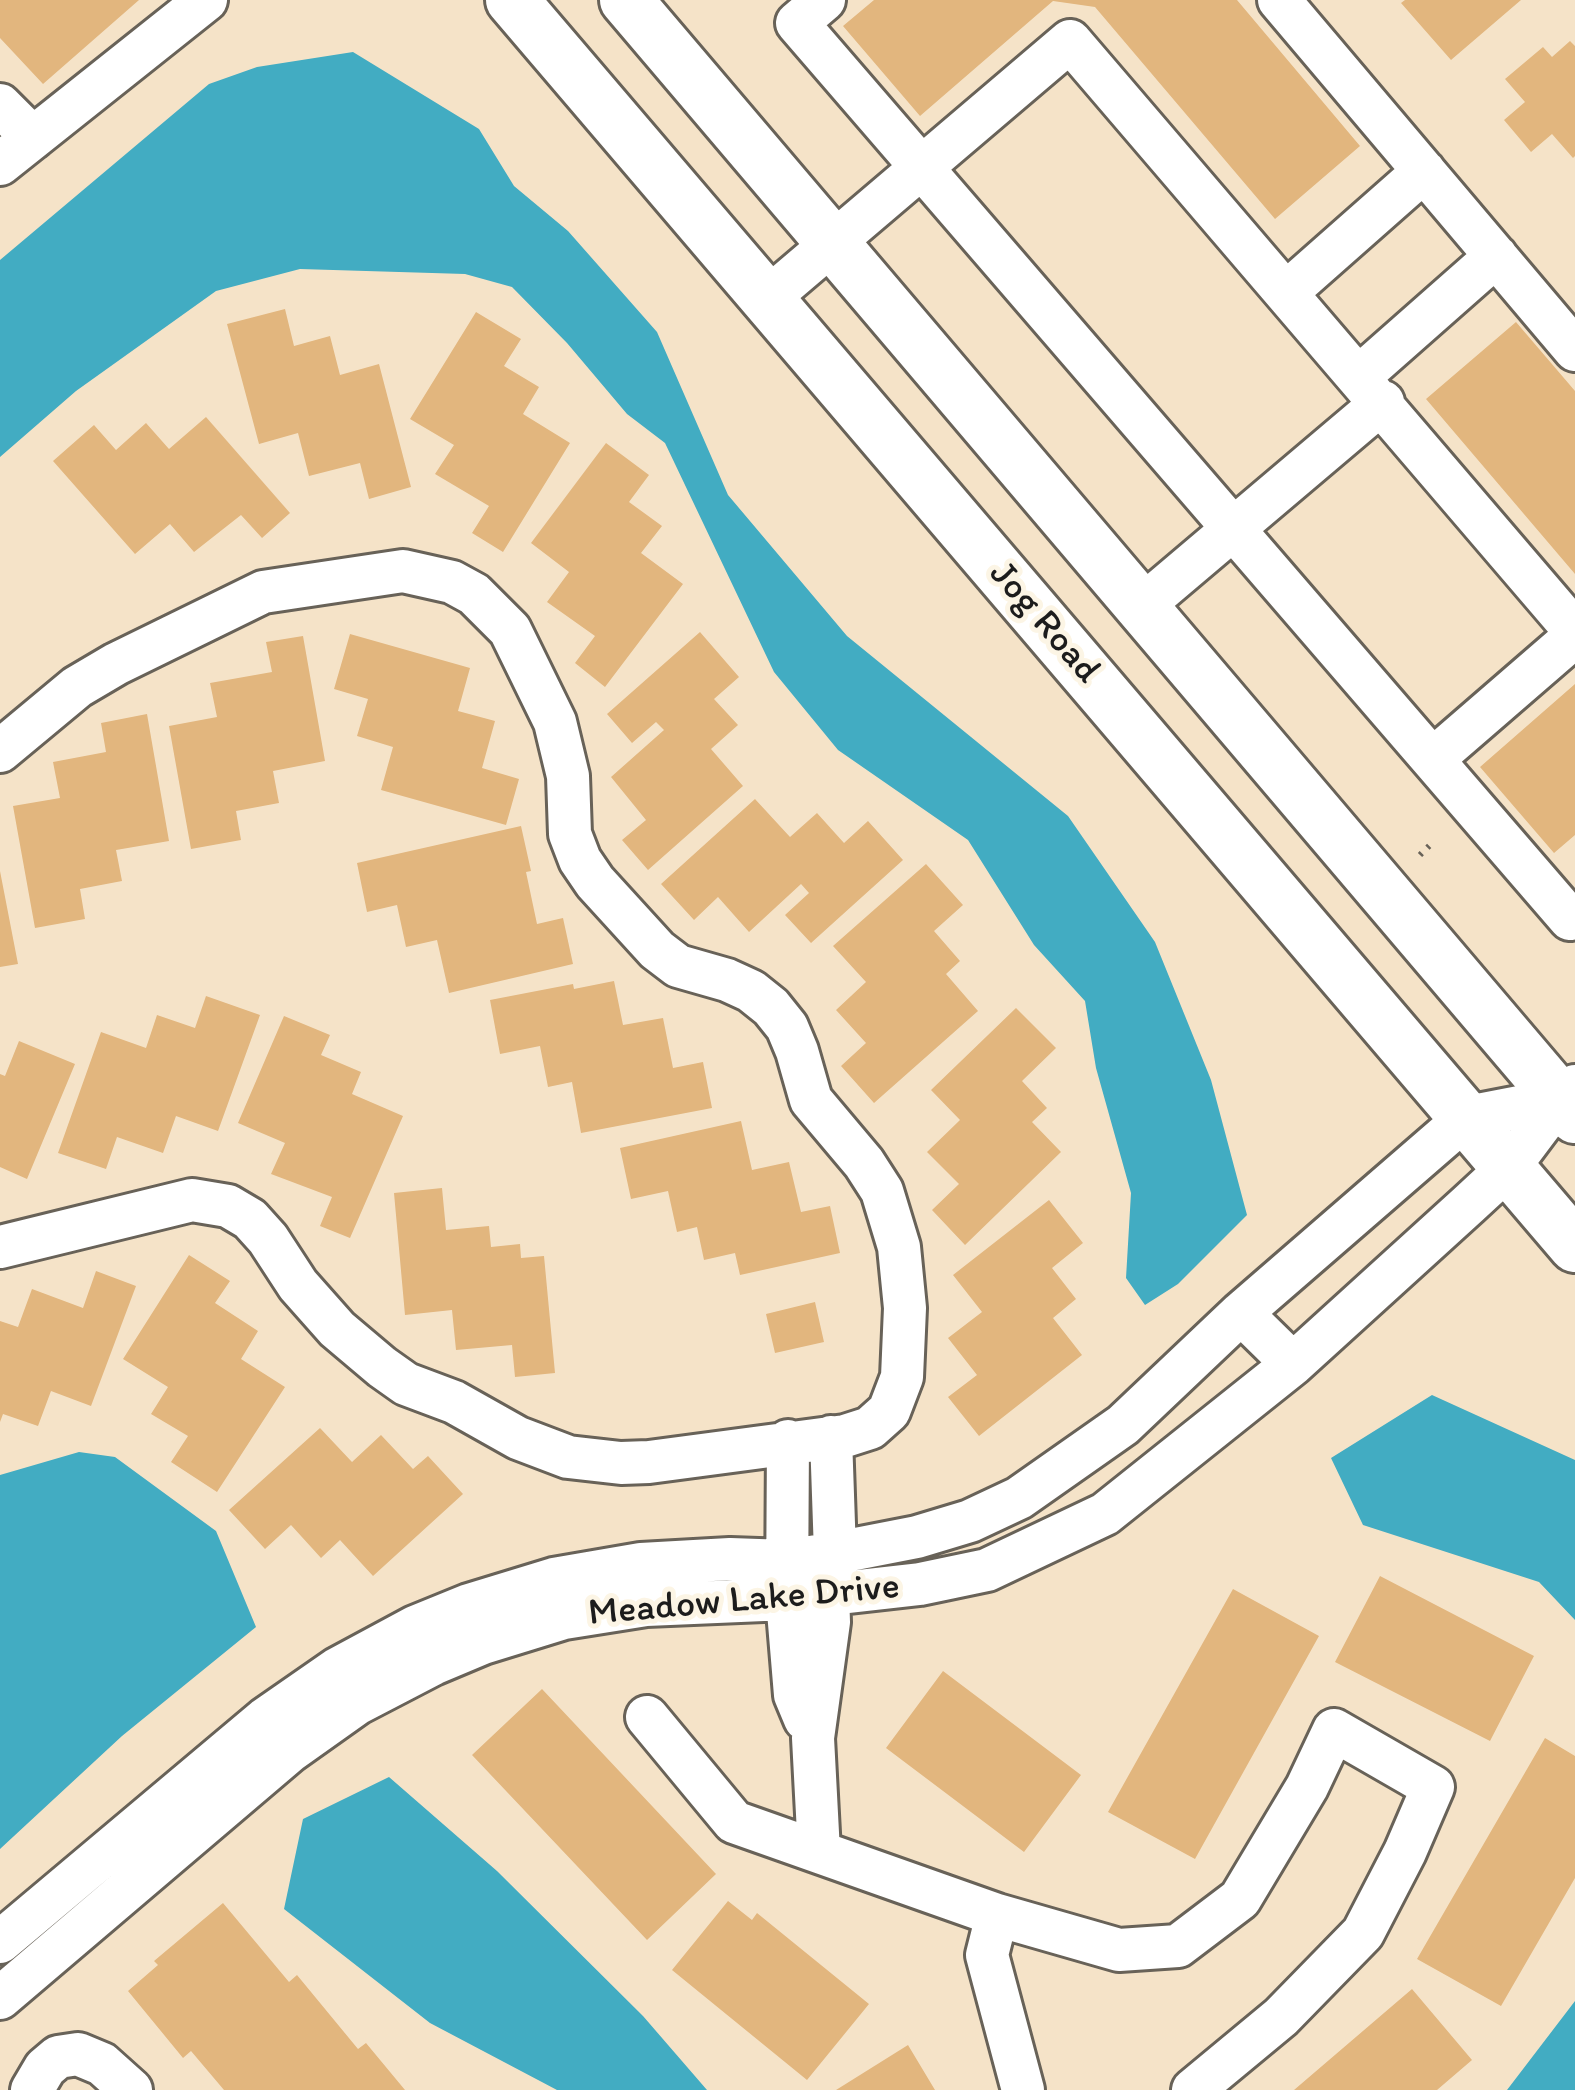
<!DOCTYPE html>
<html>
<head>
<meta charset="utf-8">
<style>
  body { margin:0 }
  canvas { display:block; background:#f5e3c8 }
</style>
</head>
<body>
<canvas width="1575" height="2090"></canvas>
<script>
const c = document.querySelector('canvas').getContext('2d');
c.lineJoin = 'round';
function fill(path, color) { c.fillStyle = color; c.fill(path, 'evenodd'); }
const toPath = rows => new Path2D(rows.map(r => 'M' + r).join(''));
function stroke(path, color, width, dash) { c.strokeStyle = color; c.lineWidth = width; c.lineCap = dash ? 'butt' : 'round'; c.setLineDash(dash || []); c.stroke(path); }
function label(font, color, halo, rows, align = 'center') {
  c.font = font + ' Itim,sans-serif'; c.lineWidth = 10; c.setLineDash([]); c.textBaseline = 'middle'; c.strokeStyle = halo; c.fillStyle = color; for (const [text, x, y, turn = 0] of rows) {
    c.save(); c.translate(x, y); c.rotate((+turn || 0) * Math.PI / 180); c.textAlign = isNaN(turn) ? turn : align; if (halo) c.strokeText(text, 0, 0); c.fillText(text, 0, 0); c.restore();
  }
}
fill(toPath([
  [353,52,479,129,514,186,568,231,657,332,728,495,847,636,1068,816,1155,942,1211,1080,1247,1215,1178,1284,1145,1305,1126,1278,1131,1193,1096,1068,1085,1001,1034,945,968,840,838,750,774,672,665,443,627,414,567,343,512,287,465,274,300,269,216,291,76,391,0,457,0,260,209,84,257,67],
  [1432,1395,1575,1460,1575,1620,1539,1582,1363,1525,1331,1458],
  [79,1452,115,1457,216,1531,256,1627,122,1736,0,1849,0,1475],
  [389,1777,497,1871,643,2016,707,2090,557,2090,430,2023,284,1909,303,1819],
  [1575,2001,1575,2090,1507,2090]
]), '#42acc2');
fill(toPath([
  [0,0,139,0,43,84,0,38],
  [874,0,1237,0,1360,146,1275,219,1095,7,1053,1,920,116,843,26],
  [1405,0,1521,0,1451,60,1401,3],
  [1570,41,1575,46,1575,156,1573,158,1552,134,1531,152,1504,120,1525,102,1505,79,1543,47,1552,57],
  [285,309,294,346,330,336,340,375,379,364,411,487,369,499,360,463,309,476,298,433,259,444,227,324],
  [476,312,521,339,504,366,539,387,523,414,570,443,503,552,472,533,489,506,435,474,454,445,410,419],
  [1516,322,1575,391,1575,574,1426,399],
  [206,417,290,513,262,538,241,515,194,552,170,524,135,554,53,461,94,425,116,450,146,423,169,449],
  [606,443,649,475,629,502,662,526,641,553,683,584,605,687,575,663,595,636,547,602,569,572,531,543],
  [700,632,739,677,714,699,738,725,711,749,743,786,648,870,622,840,646,820,611,777,664,730,656,722,632,743,607,714],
  [350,634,470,668,458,711,495,721,482,768,519,779,506,825,381,790,393,747,357,736,368,699,334,689],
  [303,636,325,761,273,771,279,803,236,811,241,840,191,849,169,726,217,717,210,683,272,672,266,642],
  [1575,684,1575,835,1554,853,1480,767],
  [147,714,169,841,116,850,122,881,80,889,85,919,35,928,13,806,60,798,53,762,106,752,101,723],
  [755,799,790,837,817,813,844,843,868,821,903,860,811,943,785,915,809,893,801,884,749,932,718,897,694,920,661,884],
  [521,826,531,871,526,872,537,924,563,918,573,964,449,993,437,940,406,947,397,905,367,912,357,863],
  [926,864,963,905,934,931,960,961,946,974,978,1011,874,1103,841,1066,866,1043,836,1010,866,982,833,946],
  [0,871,18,964,0,967],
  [614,981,623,1025,663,1018,673,1068,703,1062,712,1108,581,1133,572,1082,548,1087,540,1046,500,1054,490,1000,573,984,574,989],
  [206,996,260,1015,218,1131,176,1116,163,1153,117,1137,106,1169,58,1153,101,1032,146,1048,157,1015,195,1028],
  [1016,1008,1056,1048,1022,1081,1047,1108,1032,1122,1061,1152,965,1245,932,1210,959,1184,927,1152,960,1120,931,1090],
  [284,1016,330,1035,321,1055,361,1072,352,1094,403,1116,350,1238,320,1226,332,1197,271,1174,285,1143,238,1123],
  [19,1041,75,1064,27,1179,0,1167,0,1074,5,1076],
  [741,1121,752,1170,789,1162,801,1212,830,1206,840,1253,740,1275,735,1253,704,1260,697,1227,677,1232,668,1191,631,1199,620,1148],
  [442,1188,446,1230,489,1226,491,1247,520,1244,521,1258,544,1256,555,1373,515,1377,512,1345,456,1350,452,1310,405,1315,394,1193],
  [1049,1200,1083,1243,1052,1268,1076,1299,1053,1318,1082,1355,979,1436,948,1397,977,1375,948,1338,982,1312,953,1275],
  [189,1255,230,1281,215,1303,258,1331,241,1359,285,1387,217,1492,171,1462,188,1436,151,1414,168,1387,123,1359],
  [96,1271,136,1286,91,1406,51,1391,38,1426,3,1414,0,1422,0,1321,18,1327,32,1289,83,1308],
  [815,1302,824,1342,775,1353,766,1314],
  [320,1428,352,1462,381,1435,413,1469,428,1456,463,1494,373,1576,340,1540,321,1558,291,1525,265,1549,229,1510],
  [1380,1576,1534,1656,1490,1741,1335,1662],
  [1233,1589,1319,1636,1195,1859,1108,1812],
  [943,1671,1081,1775,1024,1852,886,1748],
  [542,1689,716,1874,647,1940,472,1755],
  [1545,1738,1575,1756,1575,1878,1501,2006,1417,1959],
  [728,1901,752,1920,757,1913,869,2004,807,2080,672,1970],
  [223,1903,289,1982,297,1975,358,2049,366,2043,405,2090,224,2090,191,2051,183,2058,128,1991,158,1965,154,1961],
  [1412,1989,1472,2060,1437,2090,1294,2090],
  [908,2045,935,2090,836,2090]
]), '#e2b67e');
const minor = toPath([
  [824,0,797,23,1570,919,1575,914],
  [1279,0,1575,350],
  [0,105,33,138],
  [0,164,206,0],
  [1287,292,1424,171],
  [767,299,1070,41,1575,631],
  [1360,376,1496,256],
  [1141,607,1383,402],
  [0,751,77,687,116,664,263,592,403,571,452,582,474,594,510,630,555,722,568,776,570,834,580,860,595,882,657,950,678,966,727,980,751,991,771,1007,787,1027,797,1051,811,1100,864,1163,882,1191,899,1247,905,1308,902,1377,889,1411,870,1428,845,1436,649,1462,621,1463,568,1457,518,1438,454,1402,406,1384,382,1367,337,1329,298,1285,268,1239,250,1219,228,1206,192,1200,0,1247],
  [1433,759,1575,636],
  [1241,1313,1293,1364],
  [788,1441,787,1599,795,1695,805,1719],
  [647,1717,734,1822,997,1915,1119,1950,1178,1946,1240,1899,1307,1787,1334,1730,1433,1787,1405,1852,1363,1933,1281,2017,1193,2090],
  [819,1852,813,1738,829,1622,828,1594,835,1553,831,1437],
  [997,1915,987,1955,1023,2090],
  [0,1942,265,1719,337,1669,415,1627,469,1605,554,1579,641,1564,730,1559,787,1561,835,1553,917,1537,970,1521,1019,1498,1123,1425,1241,1313,1467,1117,1560,1099],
  [0,1998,289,1752,358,1703,433,1664,483,1643,564,1618,646,1605,787,1599,920,1584,987,1570,1105,1514,1293,1364,1469,1204,1509,1167,1560,1099,1575,1086],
  [32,2090,45,2068,58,2057,78,2054,102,2064,131,2090]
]);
const major = toPath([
  [512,0,1575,1246],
  [626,0,1575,1117]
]);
stroke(minor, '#686258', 48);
stroke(major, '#686258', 58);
stroke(toPath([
  [1420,855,1433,842]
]), '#686258', 6, [2.5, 8]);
stroke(minor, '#fff', 42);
stroke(major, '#fff', 52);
label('38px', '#1c1c1c', '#fcf5e5', [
  ["Jog Road",1044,623,49],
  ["Meadow Lake Drive",744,1601,-5]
]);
</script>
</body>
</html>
